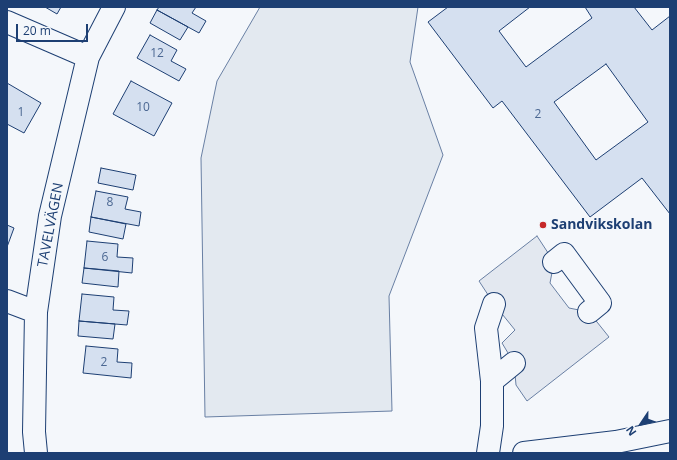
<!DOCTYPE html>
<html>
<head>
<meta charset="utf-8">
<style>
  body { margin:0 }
  #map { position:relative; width:677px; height:460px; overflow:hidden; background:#f4f7fb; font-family:"Open Sans",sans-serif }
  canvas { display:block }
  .frame { position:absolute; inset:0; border:8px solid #1d3f73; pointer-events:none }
  .north { position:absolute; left:621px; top:404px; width:40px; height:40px; -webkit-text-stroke:3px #f4f7fb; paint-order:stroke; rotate:235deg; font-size:11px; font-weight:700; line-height:16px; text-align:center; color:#1d3f73 }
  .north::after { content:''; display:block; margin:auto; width:14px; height:18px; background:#1d3f73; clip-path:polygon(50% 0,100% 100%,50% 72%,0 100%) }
  .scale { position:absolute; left:16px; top:24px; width:72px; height:18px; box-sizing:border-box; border:2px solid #1d3f73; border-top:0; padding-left:5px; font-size:12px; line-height:14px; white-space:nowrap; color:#1d3f73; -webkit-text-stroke:3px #f4f7fb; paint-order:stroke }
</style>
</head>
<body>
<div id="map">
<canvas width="677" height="460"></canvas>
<div class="frame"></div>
<div class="north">N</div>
<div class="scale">20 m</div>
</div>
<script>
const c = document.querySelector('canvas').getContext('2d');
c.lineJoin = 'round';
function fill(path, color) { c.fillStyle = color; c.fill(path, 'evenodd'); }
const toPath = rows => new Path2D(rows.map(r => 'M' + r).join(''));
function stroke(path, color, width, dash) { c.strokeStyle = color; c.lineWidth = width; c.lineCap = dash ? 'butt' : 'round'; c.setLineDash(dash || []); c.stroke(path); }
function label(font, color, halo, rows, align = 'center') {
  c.font = font + ' "Open Sans",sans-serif'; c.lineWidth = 3; c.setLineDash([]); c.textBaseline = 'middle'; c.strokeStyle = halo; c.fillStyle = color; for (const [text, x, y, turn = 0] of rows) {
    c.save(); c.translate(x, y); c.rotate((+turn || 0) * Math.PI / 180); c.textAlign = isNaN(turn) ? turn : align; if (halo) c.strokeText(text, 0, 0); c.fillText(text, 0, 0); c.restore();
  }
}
const green = toPath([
  [260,7,418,7,410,62,443,155,389,296,392,411,205,417,201,158,217,81,260,7]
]);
fill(green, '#e3e9f0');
stroke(green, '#687fa3', 1);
const parking = toPath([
  [537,236,554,262,550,283,569,308,589,312,609,337,527,401,516,385,514,363,502,343,515,330,494,304,479,281,537,236]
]);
fill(parking, '#e3e8f0');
stroke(parking, '#687fa3', 1);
const building = toPath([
  [45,7,61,7,57,14,45,7],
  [159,7,196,7,192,13,206,21,199,33,157,10,159,7],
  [448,7,530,7,499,31,526,67,592,18,585,7,634,7,652,30,670,16,670,214,642,178,590,217,502,101,493,108,428,22,448,7],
  [606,64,648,122,596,160,554,102,606,64],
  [157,10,188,27,180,40,150,23,157,10],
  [150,35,177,50,171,61,186,69,179,81,137,58,150,35],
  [131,81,172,103,154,136,113,114,131,81],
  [7,83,41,103,24,133,7,124,7,83],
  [101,168,136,175,133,190,98,183,101,168],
  [96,191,128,197,125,209,141,212,139,226,91,217,96,191],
  [91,217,126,224,123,239,89,232,91,217],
  [7,225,14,228,7,247,7,225],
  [87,241,118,244,117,257,133,258,132,273,84,268,87,241],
  [84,268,119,271,118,287,82,283,84,268],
  [82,294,114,297,113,310,129,311,127,325,79,321,82,294],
  [79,321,115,324,113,339,78,336,79,321],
  [86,346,118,349,117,362,132,363,131,378,83,373,86,346]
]);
fill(building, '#d5e0f0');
stroke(building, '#1d3f73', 1);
const minor = toPath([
  [7,22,88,57],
  [554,262,564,254,600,303,589,312],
  [7,301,36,312],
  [492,381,486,328,494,304],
  [36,453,34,432,36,312,50,216,88,57,114,7],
  [488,453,492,426,492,381,514,363],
  [524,453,616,442,670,431]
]);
stroke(minor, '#1d3f73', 24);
stroke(minor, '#f4f7fb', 22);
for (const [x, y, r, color] of [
  [543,225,4,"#c62828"]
]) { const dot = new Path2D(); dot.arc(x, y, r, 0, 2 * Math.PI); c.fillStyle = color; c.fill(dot); stroke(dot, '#f4f7fb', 1.5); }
label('12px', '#4b6792', null, [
  ["12",157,54],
  ["10",143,108],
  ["1",21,113],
  ["2",538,115],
  ["8",110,203],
  ["6",105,258],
  ["2",104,363]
]);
label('14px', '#1d3f73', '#f4f7fb', [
  ["TAVELVÄGEN",51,225,-79]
]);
label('bold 14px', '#1d3f73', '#f4f7fb', [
  ["Sandvikskolan",551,225]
], 'left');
</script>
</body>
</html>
